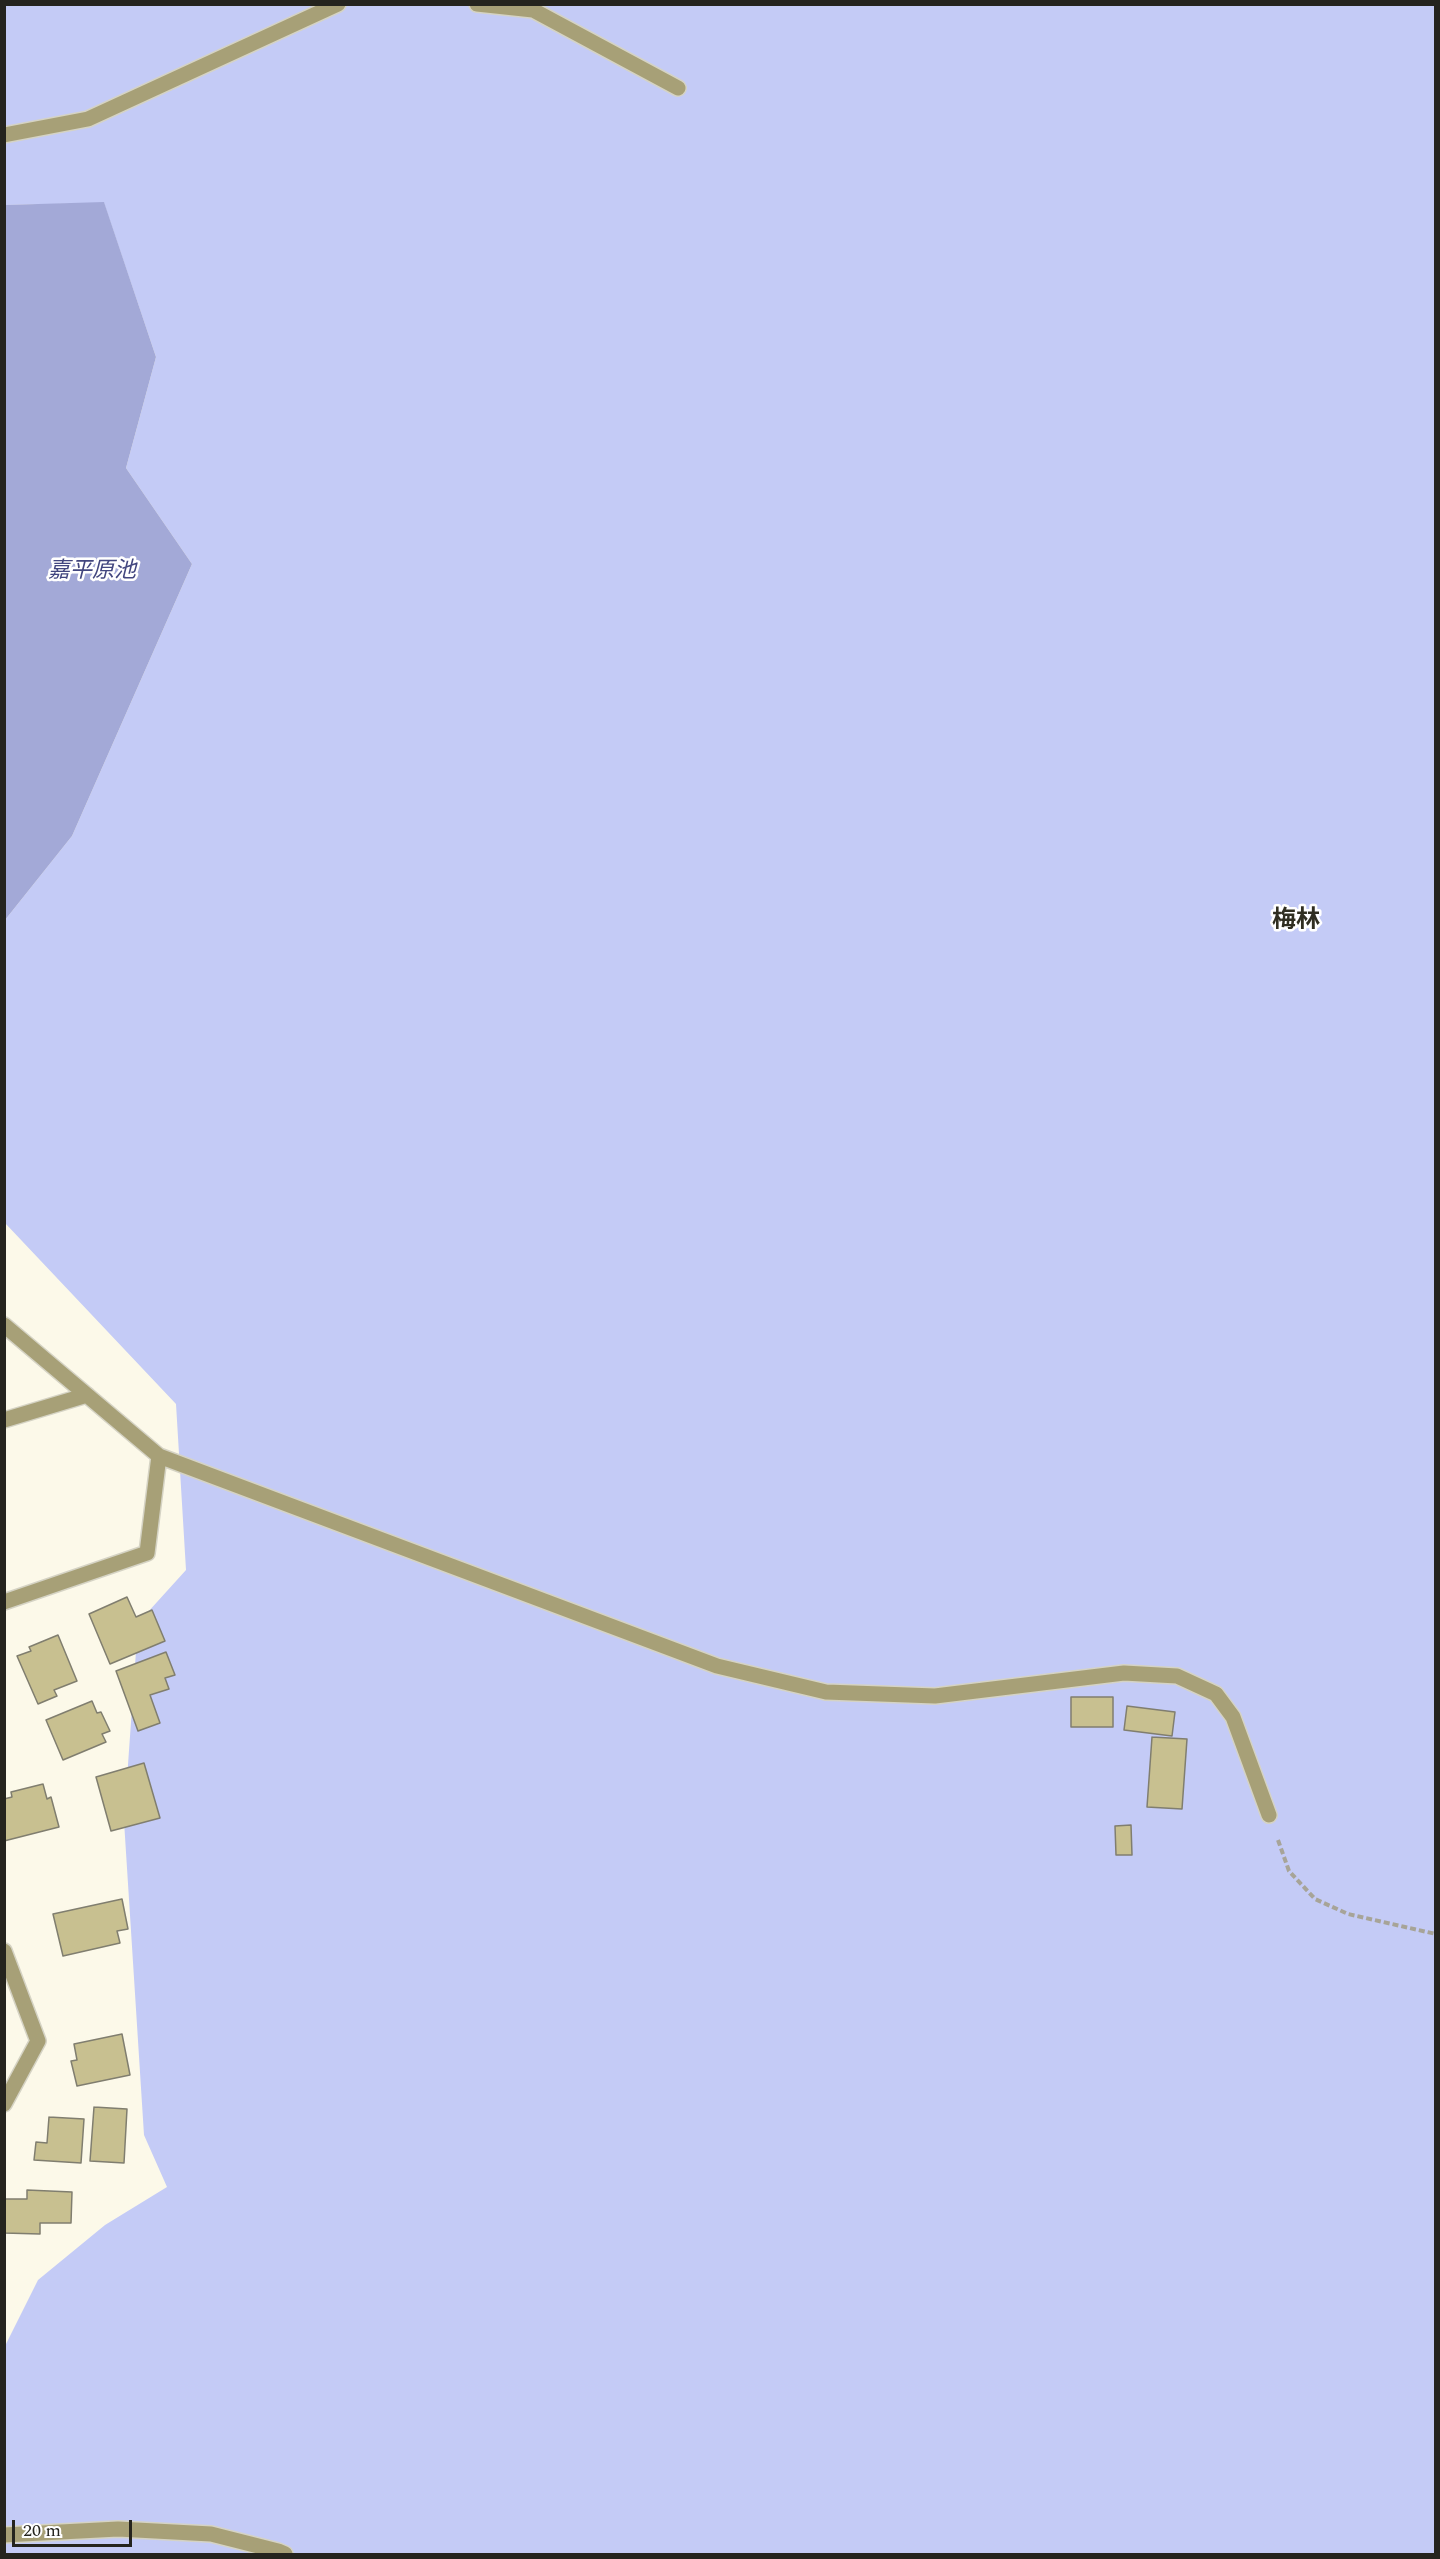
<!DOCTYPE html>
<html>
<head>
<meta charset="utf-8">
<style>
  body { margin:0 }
  #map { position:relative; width:1440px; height:2559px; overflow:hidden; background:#fcf9e9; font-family:Spectral,serif }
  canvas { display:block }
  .frame { position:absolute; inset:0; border:6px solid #25241e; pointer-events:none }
  .scale { position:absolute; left:12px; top:2520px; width:120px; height:27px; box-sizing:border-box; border:3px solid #25241e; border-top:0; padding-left:8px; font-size:18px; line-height:21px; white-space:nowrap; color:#25241e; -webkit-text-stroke:4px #fff; paint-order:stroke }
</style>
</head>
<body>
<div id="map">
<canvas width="1440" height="2559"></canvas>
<div class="frame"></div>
<div class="scale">20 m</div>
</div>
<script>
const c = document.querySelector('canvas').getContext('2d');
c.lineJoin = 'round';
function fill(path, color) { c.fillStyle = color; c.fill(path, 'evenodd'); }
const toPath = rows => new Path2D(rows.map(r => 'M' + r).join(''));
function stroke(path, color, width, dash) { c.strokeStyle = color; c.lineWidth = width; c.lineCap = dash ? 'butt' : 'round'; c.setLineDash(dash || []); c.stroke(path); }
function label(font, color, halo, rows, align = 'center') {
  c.font = font + ' Spectral,"Noto Sans JP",serif'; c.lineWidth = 5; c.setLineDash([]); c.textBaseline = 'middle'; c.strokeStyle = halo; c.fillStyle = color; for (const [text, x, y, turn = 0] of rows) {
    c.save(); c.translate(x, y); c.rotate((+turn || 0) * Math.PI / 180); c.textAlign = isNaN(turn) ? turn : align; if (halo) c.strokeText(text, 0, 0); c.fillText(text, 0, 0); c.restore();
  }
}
fill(toPath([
  [5,5,1435,5,1435,2554,5,2554,5,2346,38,2280,105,2225,167,2187,144,2135,124,1821,138,1623,186,1570,176,1404,5,1223,5,920,72,836,192,564,126,468,156,357,104,203,5,205]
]), '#c4cbf6');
fill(toPath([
  [104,202,156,357,126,468,192,564,72,836,5,920,5,205]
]), '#a3a9d7');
const building = toPath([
  [127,1597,136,1617,152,1610,165,1641,110,1664,89,1614,127,1597],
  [58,1635,77,1681,54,1690,57,1696,38,1704,17,1656,31,1651,29,1647,58,1635],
  [166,1652,175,1675,165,1678,169,1689,150,1695,160,1723,138,1731,116,1671,166,1652],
  [1071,1697,1113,1697,1113,1727,1071,1727,1071,1697],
  [92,1701,97,1713,101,1712,110,1731,102,1734,106,1742,63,1760,46,1720,92,1701],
  [1127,1706,1175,1712,1172,1736,1124,1730,1127,1706],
  [1152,1737,1187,1739,1182,1809,1147,1807,1152,1737],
  [144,1763,160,1818,111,1831,96,1777,144,1763],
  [43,1784,47,1799,51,1797,59,1827,4,1841,4,1799,12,1797,11,1792,43,1784],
  [1131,1825,1132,1855,1116,1855,1115,1826,1131,1825],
  [122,1899,128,1929,117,1931,120,1943,63,1956,53,1914,122,1899],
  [122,2034,130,2075,77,2086,71,2061,77,2060,74,2044,122,2034],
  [94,2107,127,2109,124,2163,90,2161,94,2107],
  [49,2117,84,2119,81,2163,34,2160,36,2142,47,2143,49,2117],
  [27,2190,72,2192,71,2223,40,2223,40,2234,4,2233,4,2199,27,2199,27,2190]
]);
fill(building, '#c8c090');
stroke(building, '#807e6f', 1.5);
const street = toPath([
  [477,4,533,10,678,88],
  [4,135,88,119,338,4],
  [4,1325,159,1456,147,1553,4,1602],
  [4,1420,87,1395],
  [159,1456,717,1666,826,1692,935,1696,1124,1673,1177,1676,1216,1694,1233,1717,1269,1815],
  [4,1951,38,2041,4,2104],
  [4,2535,118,2529,211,2534,278,2551,285,2554]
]);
stroke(street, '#d5d3c4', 18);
stroke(toPath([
  [1278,1840,1289,1871,1315,1899,1348,1914,1436,1934]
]), '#a7a498', 4, [6, 3]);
stroke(street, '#a7a077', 15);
label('italic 22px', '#42467f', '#fff', [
  ["嘉平原池",92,573]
]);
label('bold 24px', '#302e21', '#fff', [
  ["梅林",1296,922]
]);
</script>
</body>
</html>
